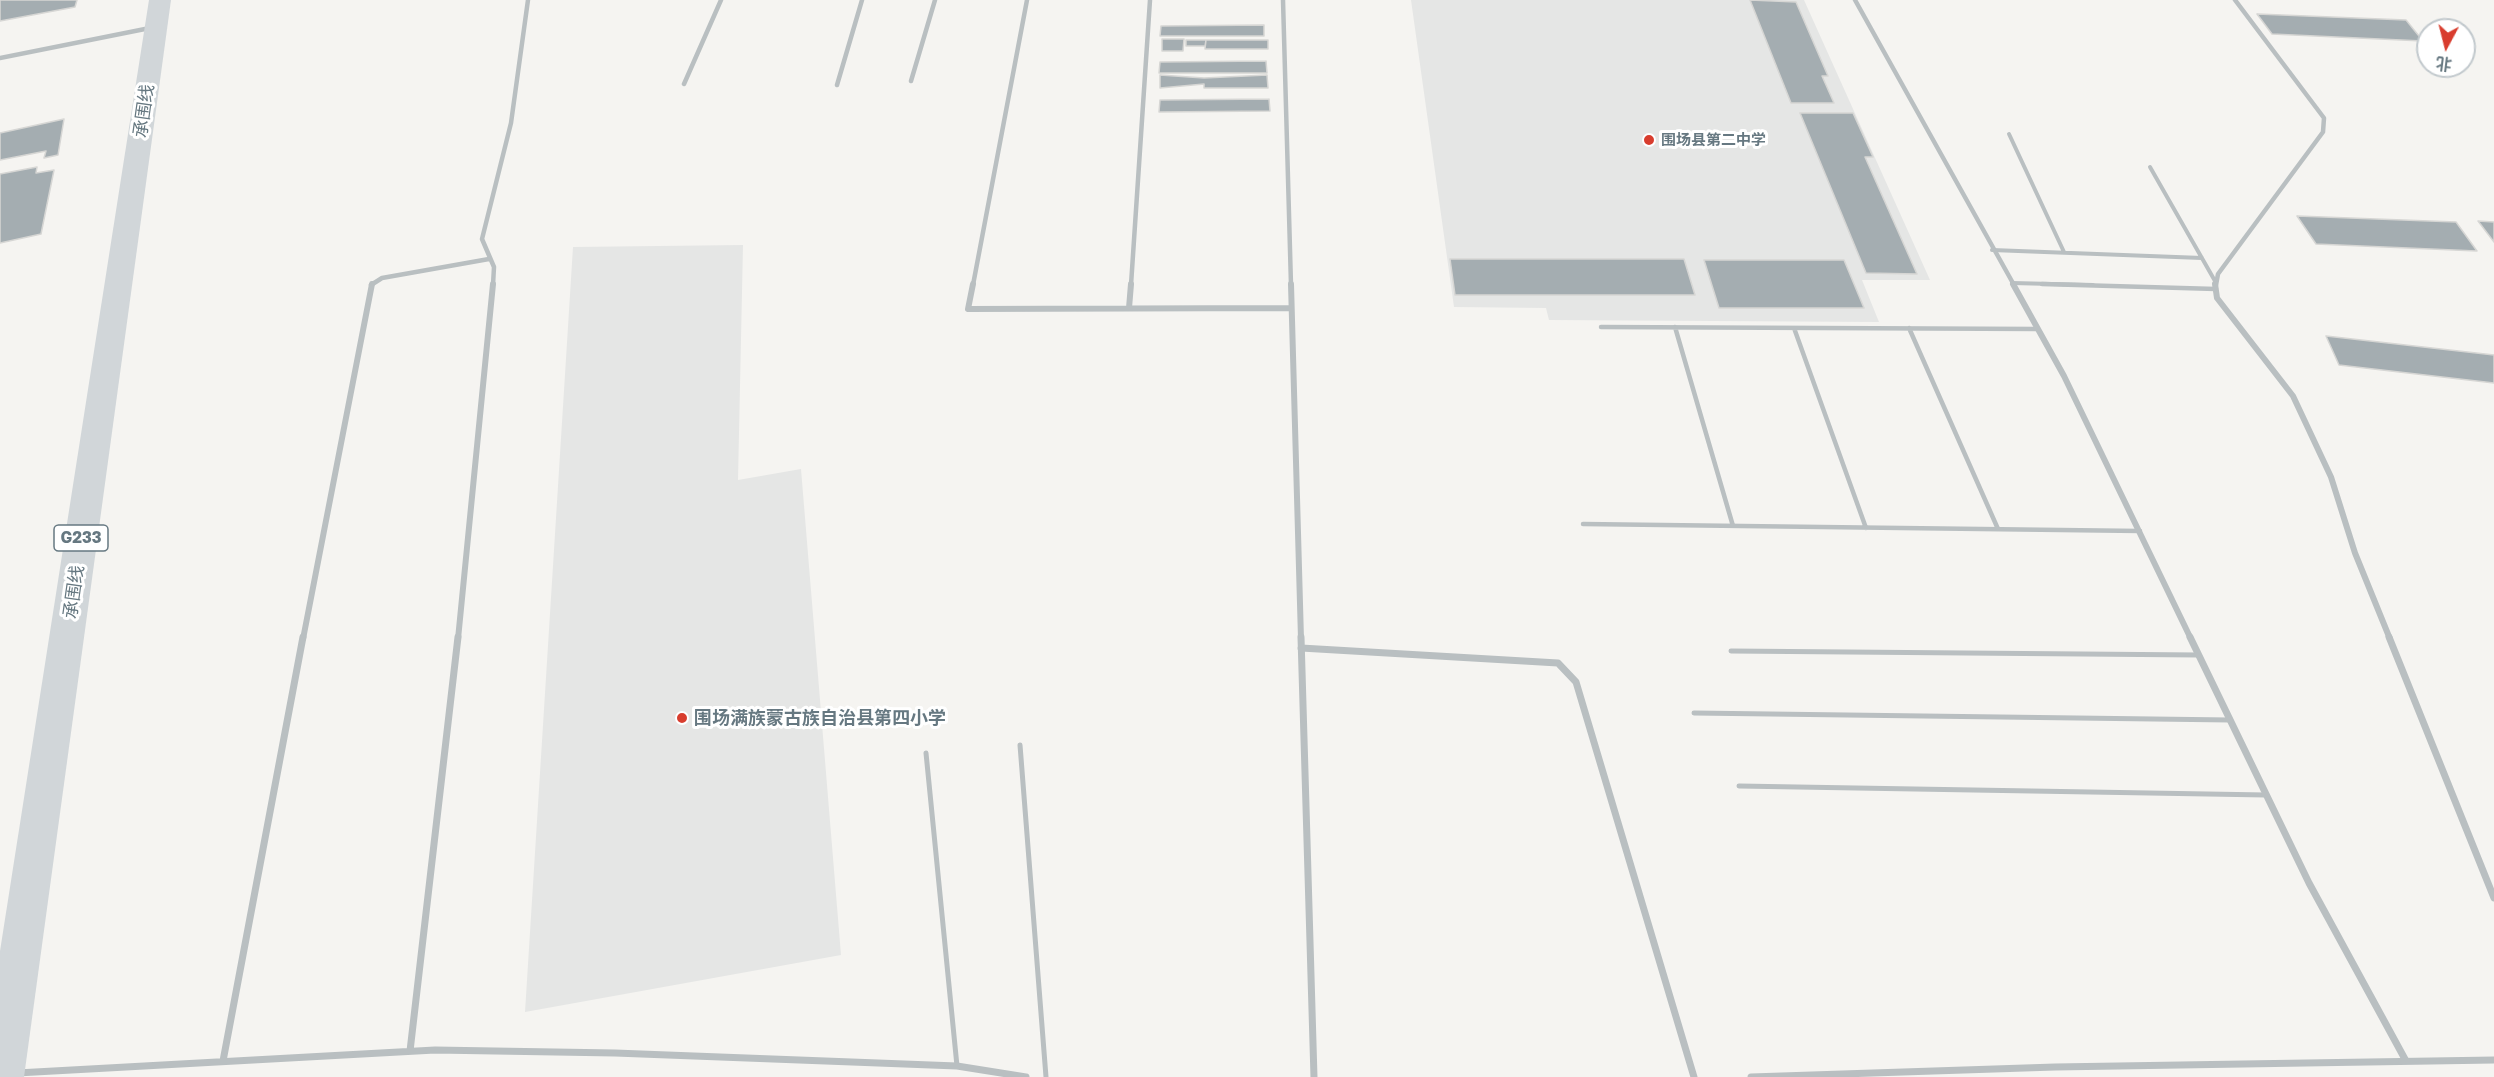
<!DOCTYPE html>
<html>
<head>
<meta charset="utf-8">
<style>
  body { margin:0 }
  #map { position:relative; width:2494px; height:1077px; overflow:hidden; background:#f5f4f1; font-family:"Golos Text","Noto Sans SC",sans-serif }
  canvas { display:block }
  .north { position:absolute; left:2416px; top:18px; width:60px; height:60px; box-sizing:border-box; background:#fff; border:2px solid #c2c9cd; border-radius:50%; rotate:187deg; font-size:16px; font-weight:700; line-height:24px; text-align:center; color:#667881 }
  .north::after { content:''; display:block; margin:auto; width:21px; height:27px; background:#d83d2e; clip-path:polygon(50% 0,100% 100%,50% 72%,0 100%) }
</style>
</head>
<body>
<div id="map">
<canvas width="2494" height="1077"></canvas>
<div class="north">北</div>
</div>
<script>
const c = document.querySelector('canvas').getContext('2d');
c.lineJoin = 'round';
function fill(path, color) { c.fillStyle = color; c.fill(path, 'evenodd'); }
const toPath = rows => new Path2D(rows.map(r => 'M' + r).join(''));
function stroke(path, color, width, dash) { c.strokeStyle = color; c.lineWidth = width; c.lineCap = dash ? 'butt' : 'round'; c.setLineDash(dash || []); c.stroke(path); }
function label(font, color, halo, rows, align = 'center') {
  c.font = font + ' "Golos Text","Noto Sans SC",sans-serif'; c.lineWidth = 6; c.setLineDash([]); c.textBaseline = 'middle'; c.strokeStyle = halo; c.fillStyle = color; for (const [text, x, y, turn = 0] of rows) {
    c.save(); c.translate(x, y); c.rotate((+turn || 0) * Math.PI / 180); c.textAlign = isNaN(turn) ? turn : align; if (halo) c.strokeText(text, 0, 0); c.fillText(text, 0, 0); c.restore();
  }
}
fill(toPath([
  [1411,0,1804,0,1930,280,1862,280,1879,322,1549,320,1546,308,1454,307],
  [743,245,738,480,801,469,841,955,525,1012,573,247]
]), '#e5e6e5');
const building = toPath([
  [0,0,77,0,75,7,0,21,0,0],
  [1750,0,1796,2,1828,76,1822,76,1834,103,1791,103,1750,0],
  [2257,14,2406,20,2423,41,2272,34,2257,14],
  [1264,25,1264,36,1160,36,1161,26,1264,25],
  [1162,39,1184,39,1183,51,1162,51,1162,39],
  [1186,40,1206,40,1205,46,1186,46,1186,40],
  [1206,40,1268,40,1268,49,1205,49,1206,40],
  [1266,61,1267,73,1159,73,1160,62,1266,61],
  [1160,75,1204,78,1267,75,1268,88,1204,88,1204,84,1160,88,1160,75],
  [1269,99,1270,111,1159,112,1160,100,1269,99],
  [1800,113,1853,113,1873,157,1865,157,1917,274,1866,273,1800,113],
  [64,119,58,155,44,158,46,151,0,160,0,133,64,119],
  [37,167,36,173,54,170,41,234,0,243,0,174,37,167],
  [2297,216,2456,222,2477,251,2316,244,2297,216],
  [2478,221,2494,222,2494,242,2478,221],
  [1450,259,1684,259,1695,295,1455,295,1450,259],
  [1704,260,1844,260,1864,308,1719,308,1704,260],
  [2326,336,2494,355,2494,383,2339,365,2326,336]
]);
fill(building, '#a4adb1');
stroke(building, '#d6d6d4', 1.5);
stroke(toPath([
  [2009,134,2064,252],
  [2150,167,2215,281],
  [1992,250,2202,258],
  [2012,283,2093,285]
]), '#b9bfc1', 4);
stroke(toPath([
  [2042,284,2216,289],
  [1601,327,2037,329],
  [1675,327,1733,526],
  [1794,328,1866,528],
  [1909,328,1998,529],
  [1583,524,2140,531]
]), '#b9bfc1', 4.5);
stroke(toPath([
  [1731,651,2199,655],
  [1694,713,2230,720],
  [1020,745,1046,1077],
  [926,753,957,1066],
  [1739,786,2266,795]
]), '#b9bfc1', 5);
stroke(toPath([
  [1283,0,1291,285],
  [1855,0,2014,285],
  [0,58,150,28],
  [911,81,935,0],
  [684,84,721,0],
  [837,85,862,0],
  [371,285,382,278,489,259],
  [493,285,494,267,482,239,511,123,528,0],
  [973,285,1027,0],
  [1131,285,1150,0],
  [2216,285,2218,274,2323,132,2324,118,2235,0]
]), '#b9bfc1', 4.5);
stroke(toPath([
  [973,284,968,309,1290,308],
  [1291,284,1301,639],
  [2013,284,2064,376,2191,639],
  [2215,284,2217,298,2293,396,2331,477,2355,553,2390,639],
  [1129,308,1131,284],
  [303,639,372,284],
  [458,639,493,284]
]), '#b9bfc1', 6);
stroke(toPath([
  [1301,637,1314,1077],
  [2190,637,2309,883,2406,1061],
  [2389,637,2494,898],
  [1301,648,1558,663,1576,682,1694,1077],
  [410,1051,458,637],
  [223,1061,303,637],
  [17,1073,435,1050,615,1053,957,1066,1026,1077],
  [1751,1077,2055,1067,2494,1060]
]), '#b9bfc1', 7);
fill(toPath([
  [149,0,171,0,24,1077,0,1077,0,951,149,0]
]), '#d1d6d9');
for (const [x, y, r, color] of [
  [1649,140,6,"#d83d2e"],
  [682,718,6,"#d83d2e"]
]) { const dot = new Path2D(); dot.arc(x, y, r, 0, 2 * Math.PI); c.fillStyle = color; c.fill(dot); stroke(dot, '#fff', 2); }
label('bold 15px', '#667881', '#fff', [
  ["围场县第二中学",1661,140]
], 'left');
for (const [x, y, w] of [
  [81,538,54]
]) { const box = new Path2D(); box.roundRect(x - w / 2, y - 13, w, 26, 4.5); c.fillStyle = '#fff'; c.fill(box); stroke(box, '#667881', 1.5); }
label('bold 16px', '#667881', null, [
  ["G233",81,538]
]);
label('18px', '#667881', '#fff', [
  ["承围线",144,111,-82],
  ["承围线",74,592,-82]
]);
label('bold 18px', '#667881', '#fff', [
  ["围场满族蒙古族自治县第四小学",694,718]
], 'left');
</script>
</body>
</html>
